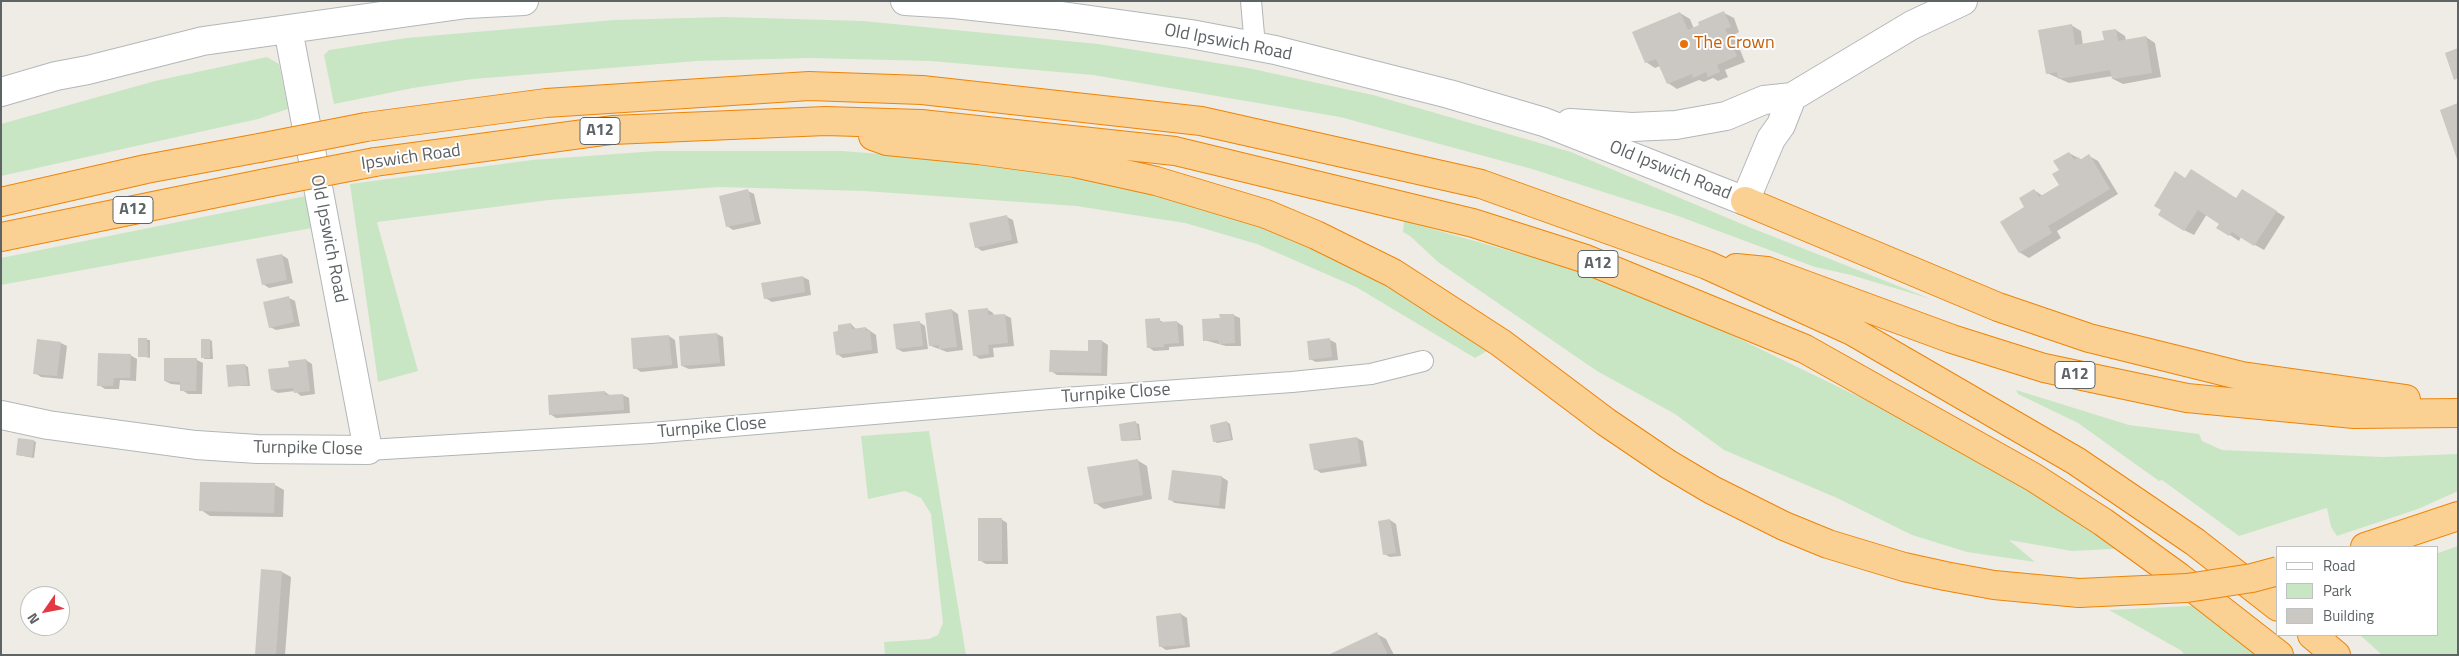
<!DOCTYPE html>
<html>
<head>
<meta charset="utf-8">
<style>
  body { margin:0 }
  #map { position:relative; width:2459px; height:656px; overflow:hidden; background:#efece6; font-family:"Titillium Web",sans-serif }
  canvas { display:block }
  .frame { position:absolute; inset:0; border:2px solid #5e6366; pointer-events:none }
  .legend { position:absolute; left:2276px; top:546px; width:162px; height:90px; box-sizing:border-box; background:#fff; border:1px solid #bfc1c2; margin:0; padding:6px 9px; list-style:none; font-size:15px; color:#5e6366 }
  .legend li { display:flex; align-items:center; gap:10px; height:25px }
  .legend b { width:25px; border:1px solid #bfc1c2 }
  .north { position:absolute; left:20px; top:586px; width:50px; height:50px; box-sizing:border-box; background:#fff; border:1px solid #bfc1c2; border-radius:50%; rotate:237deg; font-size:14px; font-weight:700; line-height:20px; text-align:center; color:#5e6366 }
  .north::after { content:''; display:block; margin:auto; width:18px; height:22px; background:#e43844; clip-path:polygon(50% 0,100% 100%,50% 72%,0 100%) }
</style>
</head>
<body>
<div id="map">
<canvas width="2459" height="656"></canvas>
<div class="frame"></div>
<ul class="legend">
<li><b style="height:6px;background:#fff"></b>Road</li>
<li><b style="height:14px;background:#c9e6c4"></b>Park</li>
<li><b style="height:14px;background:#cbc7c3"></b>Building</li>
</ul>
<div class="north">N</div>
</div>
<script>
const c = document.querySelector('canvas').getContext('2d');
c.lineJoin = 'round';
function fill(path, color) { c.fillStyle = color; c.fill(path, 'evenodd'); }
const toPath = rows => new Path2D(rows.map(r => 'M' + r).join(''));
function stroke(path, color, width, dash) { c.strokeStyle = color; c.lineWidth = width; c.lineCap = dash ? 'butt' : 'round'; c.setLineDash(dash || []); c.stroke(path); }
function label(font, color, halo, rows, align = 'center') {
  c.font = font + ' "Titillium Web",sans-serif'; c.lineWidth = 4; c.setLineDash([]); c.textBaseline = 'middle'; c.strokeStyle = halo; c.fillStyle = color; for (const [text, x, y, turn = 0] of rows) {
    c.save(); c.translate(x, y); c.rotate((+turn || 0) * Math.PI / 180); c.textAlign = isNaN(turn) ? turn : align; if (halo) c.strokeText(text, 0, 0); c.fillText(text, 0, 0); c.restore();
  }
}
fill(toPath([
  [725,17,863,21,1098,44,1248,68,1373,95,1571,152,1749,227,1931,299,1851,275,1815,267,1678,216,1532,169,1340,117,1093,75,930,61,810,58,697,61,473,79,413,88,334,104,324,55,329,50,406,38,614,20],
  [267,57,279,64,288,109,258,119,1,176,1,124,155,81],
  [657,151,842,151,921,157,1013,167,1125,185,1263,227,1305,244,1406,296,1487,351,1475,358,1356,287,1257,244,1185,223,1076,206,865,191,719,187,549,200,377,222,418,371,378,382,350,184,532,160],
  [306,196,312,228,1,285,1,258],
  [1404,221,1624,283,2039,484,2130,548,2072,551,2009,540,2035,562,1967,552,1912,535,1837,498,1724,450,1675,414,1597,371,1438,262,1410,236,1403,232],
  [2016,390,2129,425,2199,434,2202,441,2222,450,2383,457,2458,454,2458,491,2418,509,2337,536,2331,527,2327,508,2239,536,2162,480,2159,481,2078,423,2018,394],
  [929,431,966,655,885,655,884,642,929,639,938,635,943,623,931,514,921,498,905,491,868,499,861,436],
  [2458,546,2458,655,2382,655,2360,635,2438,635,2438,553],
  [2209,605,2265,655,2184,655,2182,651,2109,610]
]), '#c9e6c4');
fill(toPath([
  [1680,13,1690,19,1694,29,1724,13,1734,18,1739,32,1734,35,1745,62,1725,70,1728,77,1718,81,1713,78,1704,82,1699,80,1677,89,1668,83,1660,66,1655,68,1646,62],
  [2071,25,2081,31,2083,45,2105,41,2116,30,2125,36,2126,41,2146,37,2155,43,2161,77,2123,84,2113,79,2113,76,2069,83,2047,73],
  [2069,153,2082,160,2089,156,2098,161,2118,194,2057,231,2061,238,2029,258,2019,252,2026,208,2034,190,2043,196,2060,186,2061,171],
  [2186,179,2237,199,2252,196,2285,217,2264,250,2241,237,2239,241,2230,235,2221,223,2207,214,2194,235,2184,230],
  [748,191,754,194,761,224,733,230,727,226],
  [1007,217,1013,220,1018,243,982,251,976,247],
  [282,255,288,259,293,283,269,288,263,284],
  [803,277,809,280,811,295,772,302,765,298],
  [289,298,295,301,300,326,276,330,270,327],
  [987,309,993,313,994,316,1005,315,1011,318,1014,346,993,348,994,357,980,359,974,355],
  [952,310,958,314,963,350,947,352,931,346],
  [1233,315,1240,318,1241,346,1226,346,1204,340,1221,319],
  [1159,320,1165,323,1177,322,1183,326,1184,346,1169,347,1169,350,1154,351,1148,347],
  [919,322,925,326,928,349,903,352,897,349],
  [851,324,857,330,866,328,876,335,878,353,843,358,837,354,840,332],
  [717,334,723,337,725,366,689,369,682,366],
  [669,336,675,340,678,368,641,372,635,368],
  [139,339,150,340,150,358,140,356],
  [210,340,212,341,213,359,205,359,202,357],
  [1330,340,1336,343,1338,360,1316,362,1310,359],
  [1102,341,1108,345,1107,376,1057,375,1051,371,1089,352],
  [61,343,67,346,63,379,41,377,35,373],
  [130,355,137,359,136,381,120,380,119,389,105,389,99,385],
  [197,360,203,363,202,394,188,394,182,390,182,385,171,384,165,381],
  [306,360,312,364,315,394,301,396,295,391,278,393,272,390,290,368],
  [245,365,248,367,250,386,229,386,227,367],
  [605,392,611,396,623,395,629,398,630,413,556,418,550,414],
  [1227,422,1230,424,1233,440,1217,443,1214,441],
  [1136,423,1139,424,1141,440,1123,441],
  [1357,438,1363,441,1367,466,1321,473,1315,469,1311,445],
  [34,441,36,442,34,458,17,455],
  [1137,460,1147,466,1152,499,1104,509,1095,503],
  [1222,477,1228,481,1225,509,1175,503,1169,499],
  [275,485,284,490,283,517,210,516,201,510],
  [1001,519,1007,523,1008,564,986,564,979,560],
  [1390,520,1396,524,1401,556,1390,557,1384,554],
  [282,572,291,577,285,655,256,655],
  [1181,614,1187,618,1190,647,1166,650,1160,646,1157,617],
  [1377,634,1386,639,1394,655,1331,655]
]), '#0003');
fill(toPath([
  [1724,11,1731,27,1725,29,1737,56,1717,65,1720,72,1708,77,1706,72,1693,78,1692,74,1667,84,1656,59,1645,63,1632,32,1680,12,1688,30,1699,25,1698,22],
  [2072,24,2075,45,2104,40,2102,31,2116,29,2118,41,2146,36,2152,73,2112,79,2110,70,2058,79,2057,72,2046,74,2038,30],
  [2458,48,2458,78,2454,80,2445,53],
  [2458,103,2458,159,2457,159,2440,110],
  [2069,152,2074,160,2079,157,2080,160,2089,154,2110,189,2048,226,2052,233,2019,253,2000,222,2024,207,2019,198,2034,189,2039,197,2059,185,2052,174,2059,170,2053,161],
  [2191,169,2236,198,2242,189,2277,211,2254,246,2232,232,2229,236,2216,228,2219,224,2198,210,2184,231,2158,215,2161,210,2154,206,2175,171,2185,178],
  [748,189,755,221,726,227,719,196],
  [1007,215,1012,240,975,248,969,223],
  [282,254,287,280,262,285,256,259],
  [803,276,805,292,764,299,761,283],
  [289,296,294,322,269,328,263,302],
  [988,308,988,315,1005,314,1008,343,988,345,989,354,973,356,968,310],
  [952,309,957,347,939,349,939,345,929,346,925,313],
  [1219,314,1234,314,1235,343,1219,344,1218,340,1203,341,1202,319,1220,318],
  [1160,318,1160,322,1177,321,1179,343,1164,344,1164,347,1147,348,1145,319],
  [920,321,923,346,896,349,893,324],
  [851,323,852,329,866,327,866,331,870,330,872,350,836,355,833,332,838,331,838,325],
  [717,333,720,363,681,366,679,336],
  [669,335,672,365,633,369,631,338],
  [138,338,147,338,148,357,138,357],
  [1330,338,1332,357,1309,360,1307,341],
  [37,339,61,342,57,376,33,374],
  [201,339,210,339,210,358,201,358],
  [1088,340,1102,340,1101,373,1049,372,1050,350,1088,351],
  [98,353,131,354,130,378,114,378,113,386,97,386],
  [164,358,197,358,196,391,180,391,180,382,164,381],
  [306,359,310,391,294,393,293,388,271,390,268,369,289,367,288,361],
  [245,364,248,385,228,387,226,365],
  [605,391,605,395,623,394,624,410,549,415,548,395],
  [1136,421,1139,439,1121,441,1119,424],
  [1227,421,1231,439,1213,442,1210,425],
  [1357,437,1361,463,1314,470,1309,444],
  [18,438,34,440,32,457,16,455],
  [1138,459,1143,495,1094,504,1087,467],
  [1172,470,1222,476,1219,506,1168,500],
  [200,482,275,483,274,513,199,511],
  [978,518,1002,518,1002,561,978,561],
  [1390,519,1396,553,1383,555,1378,521],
  [261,569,282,571,276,655,255,655],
  [1181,613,1185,645,1159,647,1156,616],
  [1377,632,1388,655,1328,655]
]), '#cbc7c3');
const street = toPath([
  [1251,1,1255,46],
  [368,450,651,433,1050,399,1292,382,1371,374,1423,361]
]);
const secondary = toPath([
  [905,1,954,4,1055,15,1191,34,1275,50,1449,94,1544,122,1745,201,1771,139,1781,125,1792,97],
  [1,92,56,76,88,70,203,41,467,4,524,1],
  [1570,123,1632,127,1676,125,1726,116,1764,100,1792,97,1912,25,1963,1],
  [1,415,48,425,196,445,257,449,368,450,288,29]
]);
const highway = toPath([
  [366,127,546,103,809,86,922,90,1201,121,1481,184,1707,265,1852,331,2076,461,2195,542,2278,607],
  [873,136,887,141,978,150,1075,163,1156,181,1266,214,1316,235,1393,273,1501,343,1606,422,1668,464,1712,490,1784,526,1828,544,1904,567,1945,576,1994,585,2079,593],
  [375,162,612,130,826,121,921,124,1175,151,1473,223,1583,258,1805,349,2033,477,2103,522,2179,577,2279,655],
  [1745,201,1998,307,2089,338,2242,376,2406,399],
  [1,202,146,169,259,148],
  [1,237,266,183],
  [1736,268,1767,271,1952,339,2044,368,2187,398,2354,414,2458,413],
  [2365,547,2458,516],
  [2312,635,2336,655]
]);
stroke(street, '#b1b5b8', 22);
stroke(secondary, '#b2b7ba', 30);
stroke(highway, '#ee8408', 30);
stroke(street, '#fff', 20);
stroke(secondary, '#fff', 28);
stroke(highway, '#fad093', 28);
const highwayBridge = toPath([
  [259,148,366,127],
  [266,183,375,162],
  [2079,593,2187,588,2252,578,2278,571]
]);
stroke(highwayBridge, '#ee8408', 30, []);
stroke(highwayBridge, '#fad093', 28);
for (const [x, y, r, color] of [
  [1684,44,5,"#e8710a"]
]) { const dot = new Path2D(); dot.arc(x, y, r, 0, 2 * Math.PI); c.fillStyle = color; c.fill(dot); stroke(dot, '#fff', 2); }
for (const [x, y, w] of [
  [600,131,40],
  [133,210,40],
  [1598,264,40],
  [2075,375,40]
]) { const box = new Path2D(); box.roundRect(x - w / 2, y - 13.5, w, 27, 4); c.fillStyle = '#fff'; c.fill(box); stroke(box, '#5e6366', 1); }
label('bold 16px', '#5e6366', null, [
  ["A12",600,131],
  ["A12",133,210],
  ["A12",1598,264],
  ["A12",2075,375]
]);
label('18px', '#5e6366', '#fff', [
  ["Old Ipswich Road",1228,43,11],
  ["Ipswich Road",411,158,-8],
  ["Old Ipswich Road",1670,171,22],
  ["Old Ipswich Road",328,239,79],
  ["Turnpike Close",1116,394,-4],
  ["Turnpike Close",712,428,-5],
  ["Turnpike Close",308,449,1]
]);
label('18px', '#c56008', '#fff', [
  ["The Crown",1694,44]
], 'left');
</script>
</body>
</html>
